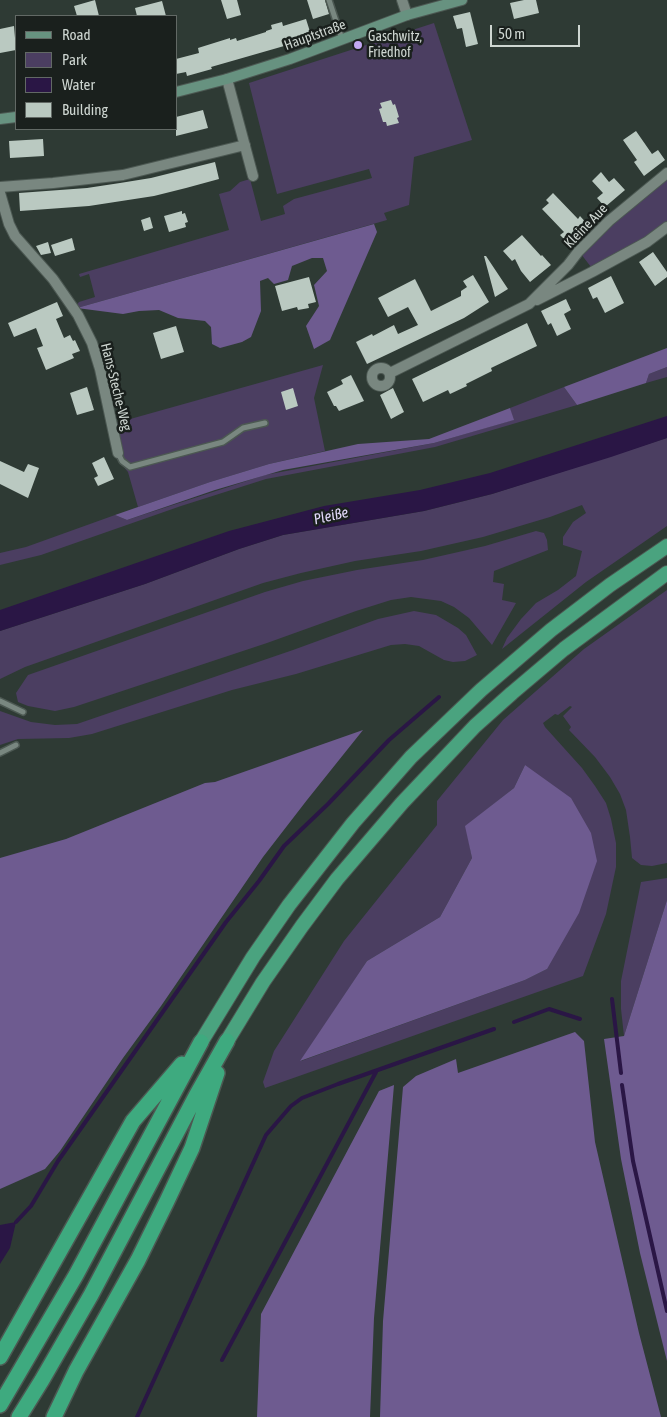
<!DOCTYPE html>
<html>
<head>
<meta charset="utf-8">
<style>
  body { margin:0 }
  #map { position:relative; width:667px; height:1417px; overflow:hidden; background:#2e3a34; font-family:"Asap Condensed",sans-serif }
  canvas { display:block }
  .legend { position:absolute; left:15px; top:15px; width:162px; height:115px; box-sizing:border-box; background:#1a201d; border:1px solid #626965; margin:0; padding:6px 9px; list-style:none; font-size:15px; color:#ced6d1 }
  .legend li { display:flex; align-items:center; gap:10px; height:25px }
  .legend b { width:25px; border:1px solid #626965 }
  .scale { position:absolute; left:490px; top:25px; width:90px; height:22px; box-sizing:border-box; border:2px solid #ced6d1; border-top:0; padding-left:6px; font-size:15px; line-height:18px; white-space:nowrap; color:#ced6d1; -webkit-text-stroke:4px #1a201d; paint-order:stroke }
</style>
</head>
<body>
<div id="map">
<canvas width="667" height="1417"></canvas>
<ul class="legend">
<li><b style="height:6px;background:#679280"></b>Road</li>
<li><b style="height:14px;background:#4b3e61"></b>Park</li>
<li><b style="height:14px;background:#2a1645"></b>Water</li>
<li><b style="height:14px;background:#bac9c1"></b>Building</li>
</ul>
<div class="scale">50 m</div>
</div>
<script>
const c = document.querySelector('canvas').getContext('2d');
c.lineJoin = 'round';
function fill(path, color) { c.fillStyle = color; c.fill(path, 'evenodd'); }
const toPath = rows => new Path2D(rows.map(r => 'M' + r).join(''));
function stroke(path, color, width, dash) { c.strokeStyle = color; c.lineWidth = width; c.lineCap = dash ? 'butt' : 'round'; c.setLineDash(dash || []); c.stroke(path); }
function label(font, color, halo, rows, align = 'center') {
  c.font = font + ' "Asap Condensed",sans-serif'; c.lineWidth = 5; c.setLineDash([]); c.textBaseline = 'middle'; c.strokeStyle = halo; c.fillStyle = color; for (const [text, x, y, turn = 0] of rows) {
    c.save(); c.translate(x, y); c.rotate((+turn || 0) * Math.PI / 180); c.textAlign = isNaN(turn) ? turn : align; if (halo) c.strokeText(text, 0, 0); c.fillText(text, 0, 0); c.restore();
  }
}
fill(toPath([
  [434,23,472,140,414,157,409,205,384,213,387,220,77,308,76,306,79,302,95,297,89,274,80,277,79,274,229,230,219,194,230,191,240,182,250,179,261,221,285,214,283,206,294,199,372,178,369,169,277,194,249,83],
  [667,179,667,221,645,238,591,267,581,254,611,224],
  [323,365,314,398,325,451,269,464,210,482,138,507,128,472,113,454,122,452,116,423],
  [667,367,667,377,646,383,649,374],
  [564,387,577,405,435,447,266,479,181,506,41,555,0,565,0,553,26,547,115,515,127,520,265,475,434,443,513,420,510,408],
  [667,438,667,526,586,582,502,649,507,638,521,619,536,603,558,590,576,576,582,551,563,545,563,537,573,522,586,513,582,505,550,517,483,537,421,551,355,561,301,573,263,583,25,667,0,679,0,631,145,584,239,549,283,535,424,511,492,494],
  [536,531,544,533,547,540,548,550,494,571,493,582,504,584,502,600,516,603,492,645,469,618,454,607,441,601,411,597,391,600,356,611,267,643,74,707,55,711,28,706,18,702,16,693,28,675,265,592,303,581,357,570,423,560,485,546],
  [667,590,667,863,652,866,641,865,632,858,630,837,626,810,620,794,610,777,595,757,569,730,571,727,563,716,572,707,570,706,558,715,555,714,543,723,545,727,582,768,595,786,606,803,611,819,616,843,616,867,606,914,583,976,265,1088,263,1082,274,1051,344,941,437,825,437,801,503,720,584,649],
  [525,765,547,969,525,980,301,1061,367,961,440,917,472,858,466,826,514,788],
  [414,611,436,615,458,628,466,635,477,655,465,661,453,662,444,660,419,646,405,644,391,645,296,674,232,690,92,734,69,738,18,739,0,745,0,711,31,722,55,725,77,724,293,650,378,619],
  [667,878,667,900,624,1036,621,1009,621,981,641,882]
]), '#4b3e61');
fill(toPath([
  [374,224,377,232,330,340,314,349,306,326,319,306,314,285,327,271,323,258,312,258,292,266,288,280,274,284,268,278,260,281,261,311,251,337,242,342,220,348,212,344,211,327,205,321,178,318,159,310,139,311,123,314,77,308],
  [667,348,667,367,649,374,646,383,577,405,564,387],
  [510,408,514,420,434,443,283,470,215,490,127,520,115,515,210,482,269,464,358,444,429,439],
  [363,730,307,800,263,857,161,1006,123,1058,60,1151,45,1169,0,1189,0,858,66,839,205,783,215,782],
  [525,765,571,798,591,833,597,861,579,913,547,969,525,980,300,1061,367,961,440,917,472,858,465,826,514,788],
  [667,900,667,1361,640,1253,621,1159,604,1039,624,1036],
  [575,1032,584,1041,595,1142,639,1333,661,1417,380,1417,383,1321,403,1087,416,1076,456,1059,458,1073],
  [394,1085,374,1318,370,1417,257,1417,261,1314,379,1091]
]), '#6e5b90');
fill(toPath([
  [667,416,667,438,611,457,492,494,424,511,283,535,239,549,145,584,0,631,0,610,229,531,324,506,420,490,490,473],
  [16,1222,10,1248,0,1264,0,1225]
]), '#2a1645');
stroke(toPath([
  [612,999,621,1073],
  [514,1022,549,1009,580,1019],
  [622,1085,633,1161,667,1311],
  [16,1222,31,1206,58,1161,226,922,259,881,284,846,328,804,389,740,439,697],
  [222,1360,376,1072],
  [137,1417,266,1135,291,1106,302,1098,338,1084,494,1029]
]), '#2a1645', 4);
fill(toPath([
  [95,0,99,16,77,16,74,6],
  [221,0,237,0,241,15,227,19],
  [307,0,325,0,329,14,313,19],
  [524,0,536,0,539,13,514,19,510,3],
  [162,1,166,16,137,16,135,8],
  [470,12,478,44,466,47,462,28,457,29,453,16],
  [306,19,312,38,211,67,212,69,187,76,186,72,176,74,176,59,199,53,198,48,230,38,230,40,236,38,237,41,266,32,266,31,272,29,271,25,282,22,283,26],
  [14,26,16,50,0,53,0,29],
  [391,100,393,105,395,104,399,117,397,118,399,123,387,126,386,122,383,122,379,109,382,108,380,103],
  [203,110,208,128,176,136,176,117],
  [636,131,652,154,658,150,665,160,644,176,634,162,637,160,623,140],
  [43,139,44,156,10,158,9,141],
  [215,162,219,179,186,188,154,196,89,206,20,211,19,193,87,188,120,183,151,178],
  [601,172,609,182,614,178,625,190,605,207,597,198,603,193,592,181],
  [553,193,578,219,580,216,589,226,569,244,560,235,564,232,542,209,549,203,546,200],
  [182,211,182,214,185,213,188,222,185,223,186,227,169,232,164,216],
  [150,217,153,228,144,231,141,220],
  [522,235,541,256,542,255,551,265,530,282,521,271,515,259,512,261,503,251],
  [72,238,75,250,55,256,51,245],
  [48,242,51,253,41,255,36,246],
  [653,252,667,272,667,277,655,286,639,262],
  [484,256,486,256,508,289,495,297],
  [473,275,489,302,464,318,367,364,356,342,372,334,373,336,394,325,398,334,418,325,408,307,388,317,378,298,415,279,431,311,461,296,461,291,467,287,463,281],
  [611,276,624,303,605,313,597,297,593,299,588,288],
  [309,277,316,302,308,304,309,308,298,310,297,307,282,311,275,286],
  [566,299,571,310,564,314,571,329,557,336,551,323,548,325,541,311],
  [57,302,63,316,56,319,64,338,70,335,73,341,75,340,80,351,72,354,74,358,46,370,37,348,43,346,36,328,14,337,8,323],
  [527,323,537,346,491,368,492,371,466,384,467,386,450,394,448,390,423,402,412,379],
  [176,326,184,352,161,359,153,333],
  [351,375,364,401,339,411,336,406,334,406,327,392,343,384,341,380],
  [87,387,94,410,77,415,70,393],
  [293,388,298,406,286,410,281,392],
  [393,388,404,412,391,419,380,395],
  [104,457,114,479,98,486,94,478,98,476,92,463],
  [0,461,24,472,28,464,39,468,28,498,0,484]
]), '#bac9c1');
const service = toPath([
  [329,0,342,39],
  [118,453,122,461,130,467,223,442,243,428,265,423],
  [0,701,23,712],
  [0,753,16,745]
]);
const minor = toPath([
  [402,0,407,15],
  [227,79,253,176],
  [0,187,53,183,123,175,245,145],
  [0,193,9,224,15,236,53,279,78,315,92,343,100,369,118,453],
  [537,300,592,272,647,242,667,227],
  '372 377a9 9 0 1 1 18 0a9 9 0 1 1-18 0Z',
  [390,373,529,304,568,265,578,252,609,221,667,173]
]);
const secondary = toPath([
  [176,92,227,79,290,59,407,15,462,0],
  [0,119,16,117]
]);
const trunk = toPath([
  [227,1041,263,982,302,926,337,879,402,803,475,726,512,693,564,649,667,573],
  [201,1042,253,957,289,905,353,823,411,757,481,690,551,630,610,585,667,546]
]);
const motorway = toPath([
  [0,1357,133,1121,182,1064],
  [0,1405,76,1275,201,1042],
  [19,1417,42,1380,91,1295,196,1096,227,1041],
  [54,1417,76,1371,138,1260,167,1201,192,1148,217,1073]
]);
stroke(service, '#4c5852', 8);
stroke(minor, '#4c5852', 12);
stroke(secondary, '#4c5852', 12);
stroke(trunk, '#4c5852', 16);
stroke(motorway, '#4c5852', 18);
stroke(service, '#798780', 5);
stroke(minor, '#798780', 10);
stroke(secondary, '#679280', 10);
stroke(trunk, '#4aa37f', 14);
stroke(motorway, '#3eaa7f', 15);
for (const [x, y, r, color] of [
  [358,45,5,"#c2a8f2"]
]) { const dot = new Path2D(); dot.arc(x, y, r, 0, 2 * Math.PI); c.fillStyle = color; c.fill(dot); stroke(dot, '#1a201d', 2); }
label('14px', '#ced6d1', '#1a201d', [
  ["Hauptstraße",315,35,-20],
  ["Kleine Aue",586,226,-46],
  ["Hans-Steche-Weg",116,387,76]
]);
label('14px', '#ced6d1', '#1a201d', [
  ["Gaschwitz,",368,37],
  ["Friedhof",368,53]
], 'left');
label('italic 15px', '#e4dafb', '#1a201d', [
  ["Pleiße",331,516,-13]
]);
</script>
</body>
</html>
